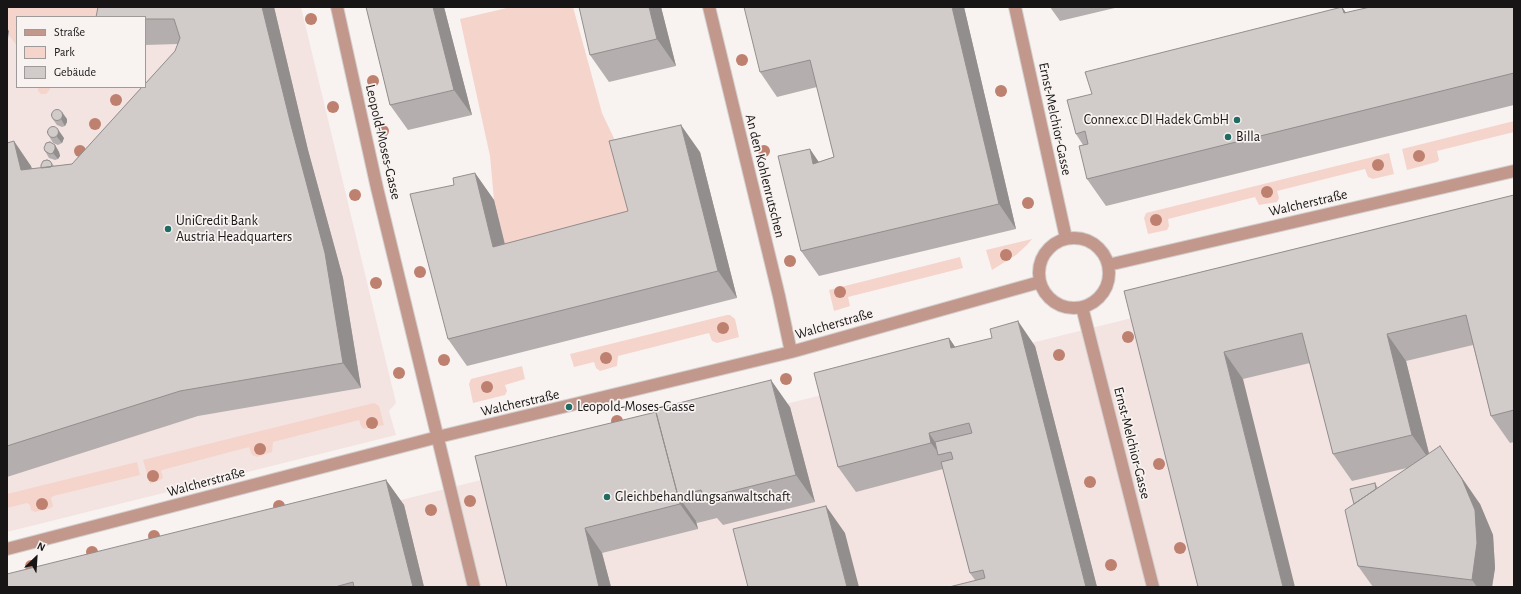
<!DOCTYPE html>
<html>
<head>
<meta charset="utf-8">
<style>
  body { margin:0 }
  #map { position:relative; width:1521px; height:594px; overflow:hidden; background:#f8f3f1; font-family:"Alegreya Sans",sans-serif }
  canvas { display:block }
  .frame { position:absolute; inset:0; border:8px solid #171515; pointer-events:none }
  .legend { position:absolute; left:16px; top:16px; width:130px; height:72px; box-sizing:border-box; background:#f8f3f1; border:1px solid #9e9a99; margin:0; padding:5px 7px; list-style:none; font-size:12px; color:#171515 }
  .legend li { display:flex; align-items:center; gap:8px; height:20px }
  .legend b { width:20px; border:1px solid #9e9a99 }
  .north { position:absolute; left:16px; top:538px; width:40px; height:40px; -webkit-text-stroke:3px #f8f3f1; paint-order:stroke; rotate:25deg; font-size:11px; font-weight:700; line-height:16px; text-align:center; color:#171515 }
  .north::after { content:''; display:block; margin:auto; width:14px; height:18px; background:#171515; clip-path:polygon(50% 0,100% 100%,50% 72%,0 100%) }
</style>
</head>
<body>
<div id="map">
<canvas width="1521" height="594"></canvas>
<div class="frame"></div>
<ul class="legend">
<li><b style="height:5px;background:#c2988d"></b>Straße</li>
<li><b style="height:11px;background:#f5d4cb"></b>Park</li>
<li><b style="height:11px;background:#d1cbca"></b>Gebäude</li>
</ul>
<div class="north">N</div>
</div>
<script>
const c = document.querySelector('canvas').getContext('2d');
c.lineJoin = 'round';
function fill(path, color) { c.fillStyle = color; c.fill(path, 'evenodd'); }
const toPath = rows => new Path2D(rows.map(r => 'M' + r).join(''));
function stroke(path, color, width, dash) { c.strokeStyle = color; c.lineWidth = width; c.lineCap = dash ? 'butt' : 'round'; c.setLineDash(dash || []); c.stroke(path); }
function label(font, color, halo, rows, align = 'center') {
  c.font = font + ' "Alegreya Sans",sans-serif'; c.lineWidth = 3.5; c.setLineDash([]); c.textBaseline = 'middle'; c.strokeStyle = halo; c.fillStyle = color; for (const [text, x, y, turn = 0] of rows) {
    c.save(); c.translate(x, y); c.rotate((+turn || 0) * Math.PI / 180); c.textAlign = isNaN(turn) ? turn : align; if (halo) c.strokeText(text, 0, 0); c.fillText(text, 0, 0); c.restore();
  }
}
fill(toPath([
  [7,7,301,7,396,403,389,411,396,435,7,532],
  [17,17,145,17,145,87,17,87],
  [1514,223,1514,587,52,587,830,393]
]), '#f3e4e1');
fill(toPath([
  [7,7,100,7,101,17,17,17,17,46,7,32],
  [511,7,573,7,602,113,628,168,647,238,512,274,494,200,490,156,460,19],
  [38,87,49,87,50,89,46,94,41,94,38,91],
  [1514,121,1514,132,1437,151,1439,160,1437,162,1407,170,1402,149],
  [1389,153,1394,174,1373,179,1368,177,1365,169,1277,191,1279,198,1277,202,1259,205,1255,197,1168,219,1169,226,1167,230,1148,234,1144,218,1146,213],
  [1032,239,1027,245,1016,255,992,270,986,250],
  [960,257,963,268,848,297,850,306,834,311,829,290],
  [727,315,730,315,735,319,739,337,717,343,712,341,709,333,618,356,617,366,600,371,596,368,594,362,574,367,570,354],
  [522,366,525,379,505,385,507,391,505,395,473,403,469,384,471,379],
  [374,403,379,406,384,425,364,429,361,426,359,420,273,442,272,452,257,457,252,455,249,447,162,470,161,471,163,477,162,479,150,484,143,460],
  [137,462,140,475,53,496,51,498,53,506,51,508,35,512,31,510,30,505,27,503,7,508,7,494]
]), '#f5d4cb');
const street = toPath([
  [337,7,377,188,474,587],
  [709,7,779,296,791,352],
  [1015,7,1066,238],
  '1039 273a35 35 0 1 1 70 0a35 35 0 1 1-70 0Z',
  [1108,265,1514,171],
  [1082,307,1153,587],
  [7,549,438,437,791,352,1040,282]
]);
stroke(street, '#d4cfce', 14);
stroke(street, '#c2988d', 12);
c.fillStyle = '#bf816f';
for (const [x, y] of [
  [311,19],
  [742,60],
  [373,81],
  [1001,91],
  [116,100],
  [333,107],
  [95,124],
  [383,131],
  [80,151],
  [764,151],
  [1419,156],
  [1378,165],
  [1267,192],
  [355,195],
  [1028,203],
  [1156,220],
  [1006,255],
  [790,261],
  [420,272],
  [376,283],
  [840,292],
  [723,328],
  [1128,337],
  [1059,355],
  [606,358],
  [444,360],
  [399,373],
  [786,379],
  [487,387],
  [617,421],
  [372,423],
  [260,449],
  [1159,464],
  [153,476],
  [1090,482],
  [470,501],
  [42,504],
  [279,506],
  [431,510],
  [154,536],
  [1180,548],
  [92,552],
  [1111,565],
  [31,566]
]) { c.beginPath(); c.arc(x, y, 6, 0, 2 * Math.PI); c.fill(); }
fill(toPath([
  [274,7,308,150,343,278,361,388,198,416,7,477,7,143,31,166,32,169,41,168,50,161,54,166,72,164,175,51,178,44,145,45,145,17],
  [366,7,444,7,472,115,408,130,390,105],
  [661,7,676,66,609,82,590,55],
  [964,7,1016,229,819,276,801,251,818,162,834,157,817,87,777,97,760,72],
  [1050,7,1119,7,1060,21],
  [1342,7,1346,13,1514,7,1514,105,1106,206,1087,179,1083,145,1076,134,1092,94],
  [52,118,67,119,67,122,65,126,62,127,57,125],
  [47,132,64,138,62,143,58,145,53,143,49,136],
  [55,145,59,152,60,156,58,159,55,160,49,158,45,151],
  [700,152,737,298,467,366,448,339,454,185,475,173,494,200,505,244,628,211],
  [1514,195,1514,442,1510,443,1491,416,1473,345,1406,361,1429,453,1480,504,1493,535,1495,568,1492,587,1373,587,1358,566,1354,504,1375,483,1378,488,1407,468,1352,481,1333,454,1310,363,1243,379,1124,291],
  [949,338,955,347,1035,346,1097,587,975,580,970,573,943,469,856,492,838,467],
  [790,407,815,502,723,525,717,518,697,523,696,521,698,529,602,553,611,587,507,587,475,456],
  [386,480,404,505,424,587,7,587]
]), '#b4afae');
fill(toPath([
  [262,7,274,7,308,150,343,278,361,388,343,363,291,125],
  [433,7,444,7,472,115,454,90],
  [649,7,661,7,676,66,657,39],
  [952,7,964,7,1016,229,999,204],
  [1342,7,1361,34,1344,13],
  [7,28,9,31,7,46],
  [62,112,67,119,67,122,65,126,61,119],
  [681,125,700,152,737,298,718,271],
  [57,128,64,138,62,143,57,137],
  [14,141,31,166,39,195,21,170],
  [55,145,59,152,60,156,58,159,53,153],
  [810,149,827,174,813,164],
  [475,173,494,200,512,274,493,247],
  [1018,321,1035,346,1097,587,1086,587],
  [1387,334,1406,361,1431,462,1412,435],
  [949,338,966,363,951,348],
  [1224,352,1243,379,1295,587,1283,587],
  [771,380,790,407,815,502,796,475],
  [929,433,943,454,940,455,931,443],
  [1440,446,1480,504,1493,535,1495,568,1492,587,1477,587,1472,580],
  [386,480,404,505,424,587,413,587],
  [678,496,696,521,698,529,680,504],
  [826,506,845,533,859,587,847,587],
  [585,528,602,553,611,587,599,587]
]), '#928e8d');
const building = toPath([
  [98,7,262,7,291,125,325,253,343,363,180,391,7,446,7,143,14,141,21,170,72,164,142,87,145,87,145,84,175,51,180,38,174,19,145,19,145,17,96,17,98,7],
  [366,7,433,7,454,90,390,105,366,7],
  [579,7,649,7,657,39,590,55,579,7],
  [744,7,952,7,999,204,801,251,778,156,810,149,813,164,834,157,810,60,760,72,744,7],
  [1342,7,1344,13,1370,7,1514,7,1514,73,1087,179,1079,146,1088,144,1085,131,1076,134,1067,100,1092,94,1085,72,1342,7],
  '51.5 115a5.5 5.5 0 1 1 11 0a5.5 5.5 0 1 1-11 0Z',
  [681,125,718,271,448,339,410,194,454,185,453,178,475,173,493,247,628,211,609,141,681,125],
  '47.5 132a5.5 5.5 0 1 1 11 0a5.5 5.5 0 1 1-11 0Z',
  [50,142,55,145,55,149,53,153,50,154,45,151,44,148,46,143,50,142],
  [47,160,50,161,52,164,51,167,41,168,41,165,43,161,47,160],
  [1514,195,1514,410,1491,416,1466,315,1387,334,1412,435,1333,454,1302,333,1224,352,1283,587,1198,587,1124,291,1514,195],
  [1018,321,1086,587,949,587,985,578,983,570,970,573,941,462,953,459,951,452,938,455,935,442,972,433,969,423,929,433,931,443,838,467,814,373,949,338,951,348,992,338,990,329,1018,321],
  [771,380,796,475,704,498,701,490,678,496,655,409,771,380],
  [656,412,680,504,585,528,599,587,507,587,475,456,656,412],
  [1440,446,1462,479,1475,510,1477,543,1472,580,1358,566,1345,510,1440,446],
  [386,480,413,587,354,587,353,582,335,587,7,587,7,574,386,480],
  [1375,483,1376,489,1354,504,1350,489,1375,483],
  [826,506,847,587,748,587,733,529,826,506]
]);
fill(building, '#d1cbca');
stroke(building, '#928e8d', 1);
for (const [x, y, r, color] of [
  [1237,120,4,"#226b63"],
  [1228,137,4,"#226b63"],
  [168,229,4,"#226b63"],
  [569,407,4,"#226b63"],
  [607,497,4,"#226b63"]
]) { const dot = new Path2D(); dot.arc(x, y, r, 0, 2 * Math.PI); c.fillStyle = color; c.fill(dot); stroke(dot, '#f8f3f1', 1.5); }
label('14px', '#171515', '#f8f3f1', [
  ["Ernst-Melchior-Gasse",1055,119,78],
  ["Leopold-Moses-Gasse",383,142,77],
  ["An den Kohlenrutschen",765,176,76],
  ["Walcherstraße",1308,203,-13],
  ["Walcherstraße",834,324,-16],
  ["Walcherstraße",520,403,-13],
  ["Ernst-Melchior-Gasse",1132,443,76],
  ["Walcherstraße",206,482,-15]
]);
label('14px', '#171515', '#f8f3f1', [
  ["Connex.cc DI Hadek GmbH",1229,120,"right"],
  ["Billa",1236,137],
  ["UniCredit Bank",176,221],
  ["Austria Headquarters",176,237],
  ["Leopold-Moses-Gasse",577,407],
  ["Gleichbehandlungsanwaltschaft",615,497]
], 'left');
</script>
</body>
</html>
